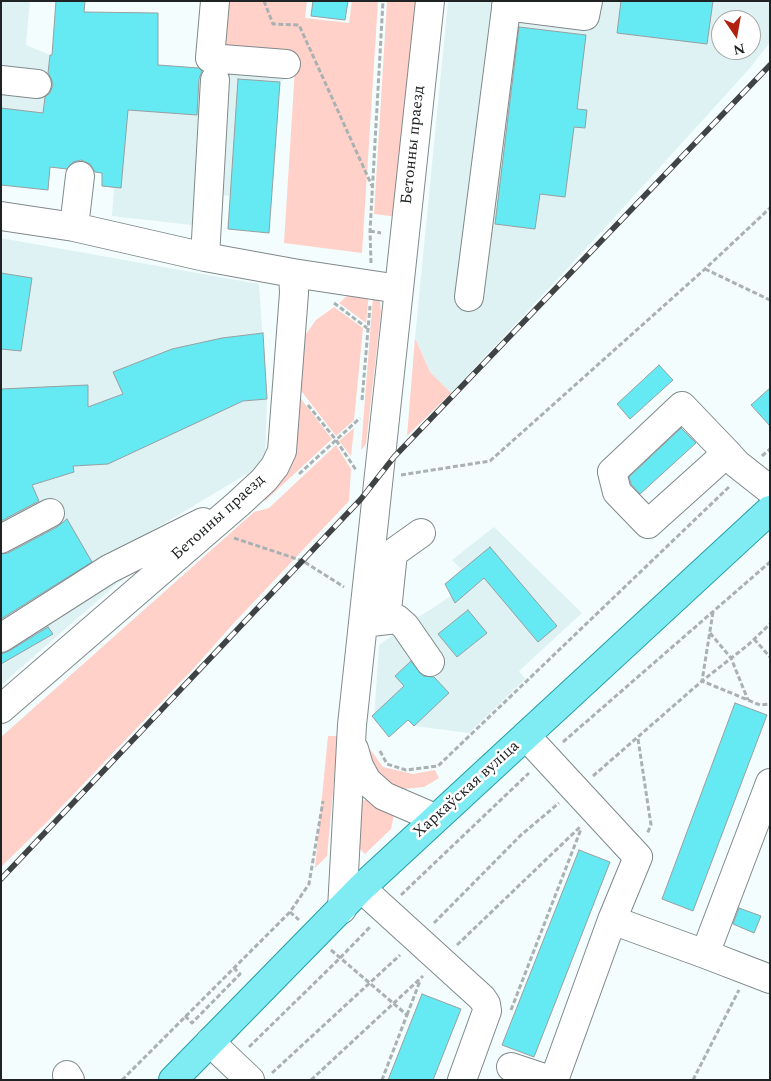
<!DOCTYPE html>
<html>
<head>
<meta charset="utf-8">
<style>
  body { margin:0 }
  #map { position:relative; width:771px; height:1081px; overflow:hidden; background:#f3fdfe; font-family:Spectral,serif }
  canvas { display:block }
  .frame { position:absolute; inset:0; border:2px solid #202324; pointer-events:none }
  .north { position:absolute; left:711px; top:10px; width:50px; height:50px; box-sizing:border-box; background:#fff; border:1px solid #a6a7a7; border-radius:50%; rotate:168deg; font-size:14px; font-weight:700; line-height:20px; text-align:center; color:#202324 }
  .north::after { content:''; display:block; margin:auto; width:18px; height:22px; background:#b0210f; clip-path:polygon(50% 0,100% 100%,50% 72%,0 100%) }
</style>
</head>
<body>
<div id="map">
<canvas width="771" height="1081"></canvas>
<div class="frame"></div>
<div class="north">N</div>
</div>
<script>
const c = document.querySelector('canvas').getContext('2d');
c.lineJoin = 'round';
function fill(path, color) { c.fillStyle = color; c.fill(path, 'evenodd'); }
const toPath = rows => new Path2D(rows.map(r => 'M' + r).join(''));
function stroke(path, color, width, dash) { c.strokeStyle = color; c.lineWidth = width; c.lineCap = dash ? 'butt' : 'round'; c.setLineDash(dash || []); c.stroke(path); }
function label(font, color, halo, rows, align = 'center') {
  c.font = font + ' Spectral,serif'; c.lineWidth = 5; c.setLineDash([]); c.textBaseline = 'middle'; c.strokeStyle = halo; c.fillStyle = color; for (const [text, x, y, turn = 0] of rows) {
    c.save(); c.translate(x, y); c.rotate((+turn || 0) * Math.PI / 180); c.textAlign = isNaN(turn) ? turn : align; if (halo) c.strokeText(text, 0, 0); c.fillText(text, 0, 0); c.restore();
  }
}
fill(toPath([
  [1,1,30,1,26,45,50,55,110,61,290,76,280,82,269,233,227,229,230,196,203,193,200,226,112,216,114,188,102,186,102,173,50,167,48,190,1,185],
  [448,1,770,1,770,42,750,68,592,242,451,393,430,372,415,338],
  [721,20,751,20,751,50,721,50],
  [1,238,259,284,267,399,265,463,123,548,134,569,1,685],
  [494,527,582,613,519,671,525,679,469,733,414,726,408,720,389,737,374,719,379,645,405,626,451,596,445,584,461,569,452,560]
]), '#def2f3');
fill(toPath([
  [221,1,307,1,305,18,349,23,352,1,378,1,362,253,284,243,294,84,295,57,218,48],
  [387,1,416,1,398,217,374,214],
  [369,293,366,323,339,303,346,297,353,294],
  [373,296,380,302,381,312,366,444,361,450],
  [334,307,363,328,354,420,336,436,299,388,301,347,306,334,316,320],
  [415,338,430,372,451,393,407,436],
  [298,395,332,439,265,501,262,497],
  [354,428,351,456,339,441],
  [336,445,351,469,349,501,232,625,194,668,48,821,1,867,1,737,254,512,269,508],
  [328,736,338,736,327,856,315,868],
  [364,741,383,767,413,774,435,770,439,778,424,787,404,789,391,788,378,781],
  [366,800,379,805,394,815,391,829,365,854,356,845,359,801]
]), '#ffd1c9');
const building = toPath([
  [56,1,85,1,84,12,158,13,158,65,199,68,202,71,199,79,197,115,128,110,121,188,102,186,102,173,95,172,90,164,81,160,73,162,67,169,50,167,48,190,1,185,1,108,43,113,45,97,50,93,53,85,51,78,48,73,50,55,52,55,56,1],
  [313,1,348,1,345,20,311,16,313,1],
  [621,1,713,1,707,44,617,33,621,1],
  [519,27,586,35,577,109,587,110,585,128,574,127,565,197,540,194,535,229,495,224,519,27],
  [238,79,280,82,269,233,228,229,238,79],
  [1,273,32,278,21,351,1,349,1,273],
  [263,333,267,399,243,401,108,464,73,466,74,472,32,485,39,501,1,521,1,389,88,385,88,407,123,394,113,372,172,349,222,338,263,333],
  [659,365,673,380,630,419,617,404,659,365],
  [770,388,770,426,751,405,770,388],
  [681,428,696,443,640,494,631,484,629,477,681,428],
  [67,519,92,562,1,619,1,554,8,553,57,527,67,519],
  [490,547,557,626,538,642,484,578,455,603,445,584,490,547],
  [468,610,487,633,457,657,438,634,468,610],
  [48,627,53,634,1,664,1,654,9,651,48,627],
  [411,661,423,676,434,677,449,693,414,726,408,720,389,737,372,716,404,686,395,676,411,661],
  [735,703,767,715,693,911,662,899,735,703],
  [579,850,610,862,534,1057,502,1045,579,850],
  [739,908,761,916,754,933,733,924,739,908],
  [422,994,461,1009,433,1080,388,1080,422,994]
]);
fill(building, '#65e9f3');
stroke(building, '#97a0a1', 1);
const minor = toPath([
  [215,1,210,58,286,64],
  [506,6,585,16,588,1],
  [1,80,37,84],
  [1,216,74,227,205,257,293,273],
  [74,227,80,176],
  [205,257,215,80],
  [469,297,507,1],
  [727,453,648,524,617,492,612,472,682,406,727,453,737,464,770,490],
  [1,539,50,513],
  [386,620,393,553,421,533],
  [371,622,397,619,405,626,430,662],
  [1,638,109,569,203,522],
  [1,709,238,504,264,480,275,466,282,451,294,293,293,273,399,289],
  [526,736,638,857,612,920,705,954,770,979],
  [354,749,359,766,367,781,384,796,435,818],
  [361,888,482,998,486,1004,487,1011,462,1080],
  [342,909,352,725,430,1],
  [705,954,770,783],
  [210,1042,250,1080],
  [511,1067,550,1080],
  [67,1075,70,1080],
  [554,1080,612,920]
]);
const major = toPath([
  [173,1080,361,888,770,510]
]);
stroke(minor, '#80898a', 30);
stroke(major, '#269ea5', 30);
stroke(toPath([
  [264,1,273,24,299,25,372,186],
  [370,231,381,233],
  [371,263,370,231,383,1],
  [705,269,770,300],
  [334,303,367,328],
  [362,400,370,306],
  [308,405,336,440,356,470],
  [762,456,770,449],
  [299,474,360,418],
  [401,475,490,461,705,269,770,208],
  [234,538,303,561,344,587],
  [713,612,702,681,760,705,770,704],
  [710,633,731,658,748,700],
  [754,639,770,657],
  [638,739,651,825,647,834],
  [563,742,770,562],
  [380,751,387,764,406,770,438,766,730,486],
  [593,776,702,681,748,645,770,624],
  [401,895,529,773],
  [290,912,299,920],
  [434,923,521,835,559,803],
  [457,945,581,826],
  [331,950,407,1015,382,1080],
  [511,1010,581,829],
  [407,1015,420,981],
  [185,1016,192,1023,240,974,234,968],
  [249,1047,340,958,371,926],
  [272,1073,400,955],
  [122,1080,290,912,309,884,323,801],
  [311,1080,423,976],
  [693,1080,739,990]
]), '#aab1b2', 3, [5, 2.5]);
stroke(minor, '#fff', 28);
stroke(major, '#7fecf3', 28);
const rail = toPath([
  [1,879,361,499,394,457,770,65]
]);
stroke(rail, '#3f4344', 5.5);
stroke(rail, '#fff', 4, [11]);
label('16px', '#202324', '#fff', [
  ["Бетонны праезд",414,145,-84],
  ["Бетонны праезд",219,518,-42],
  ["Харкаўская вуліца",467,790,-42]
]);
</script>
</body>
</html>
